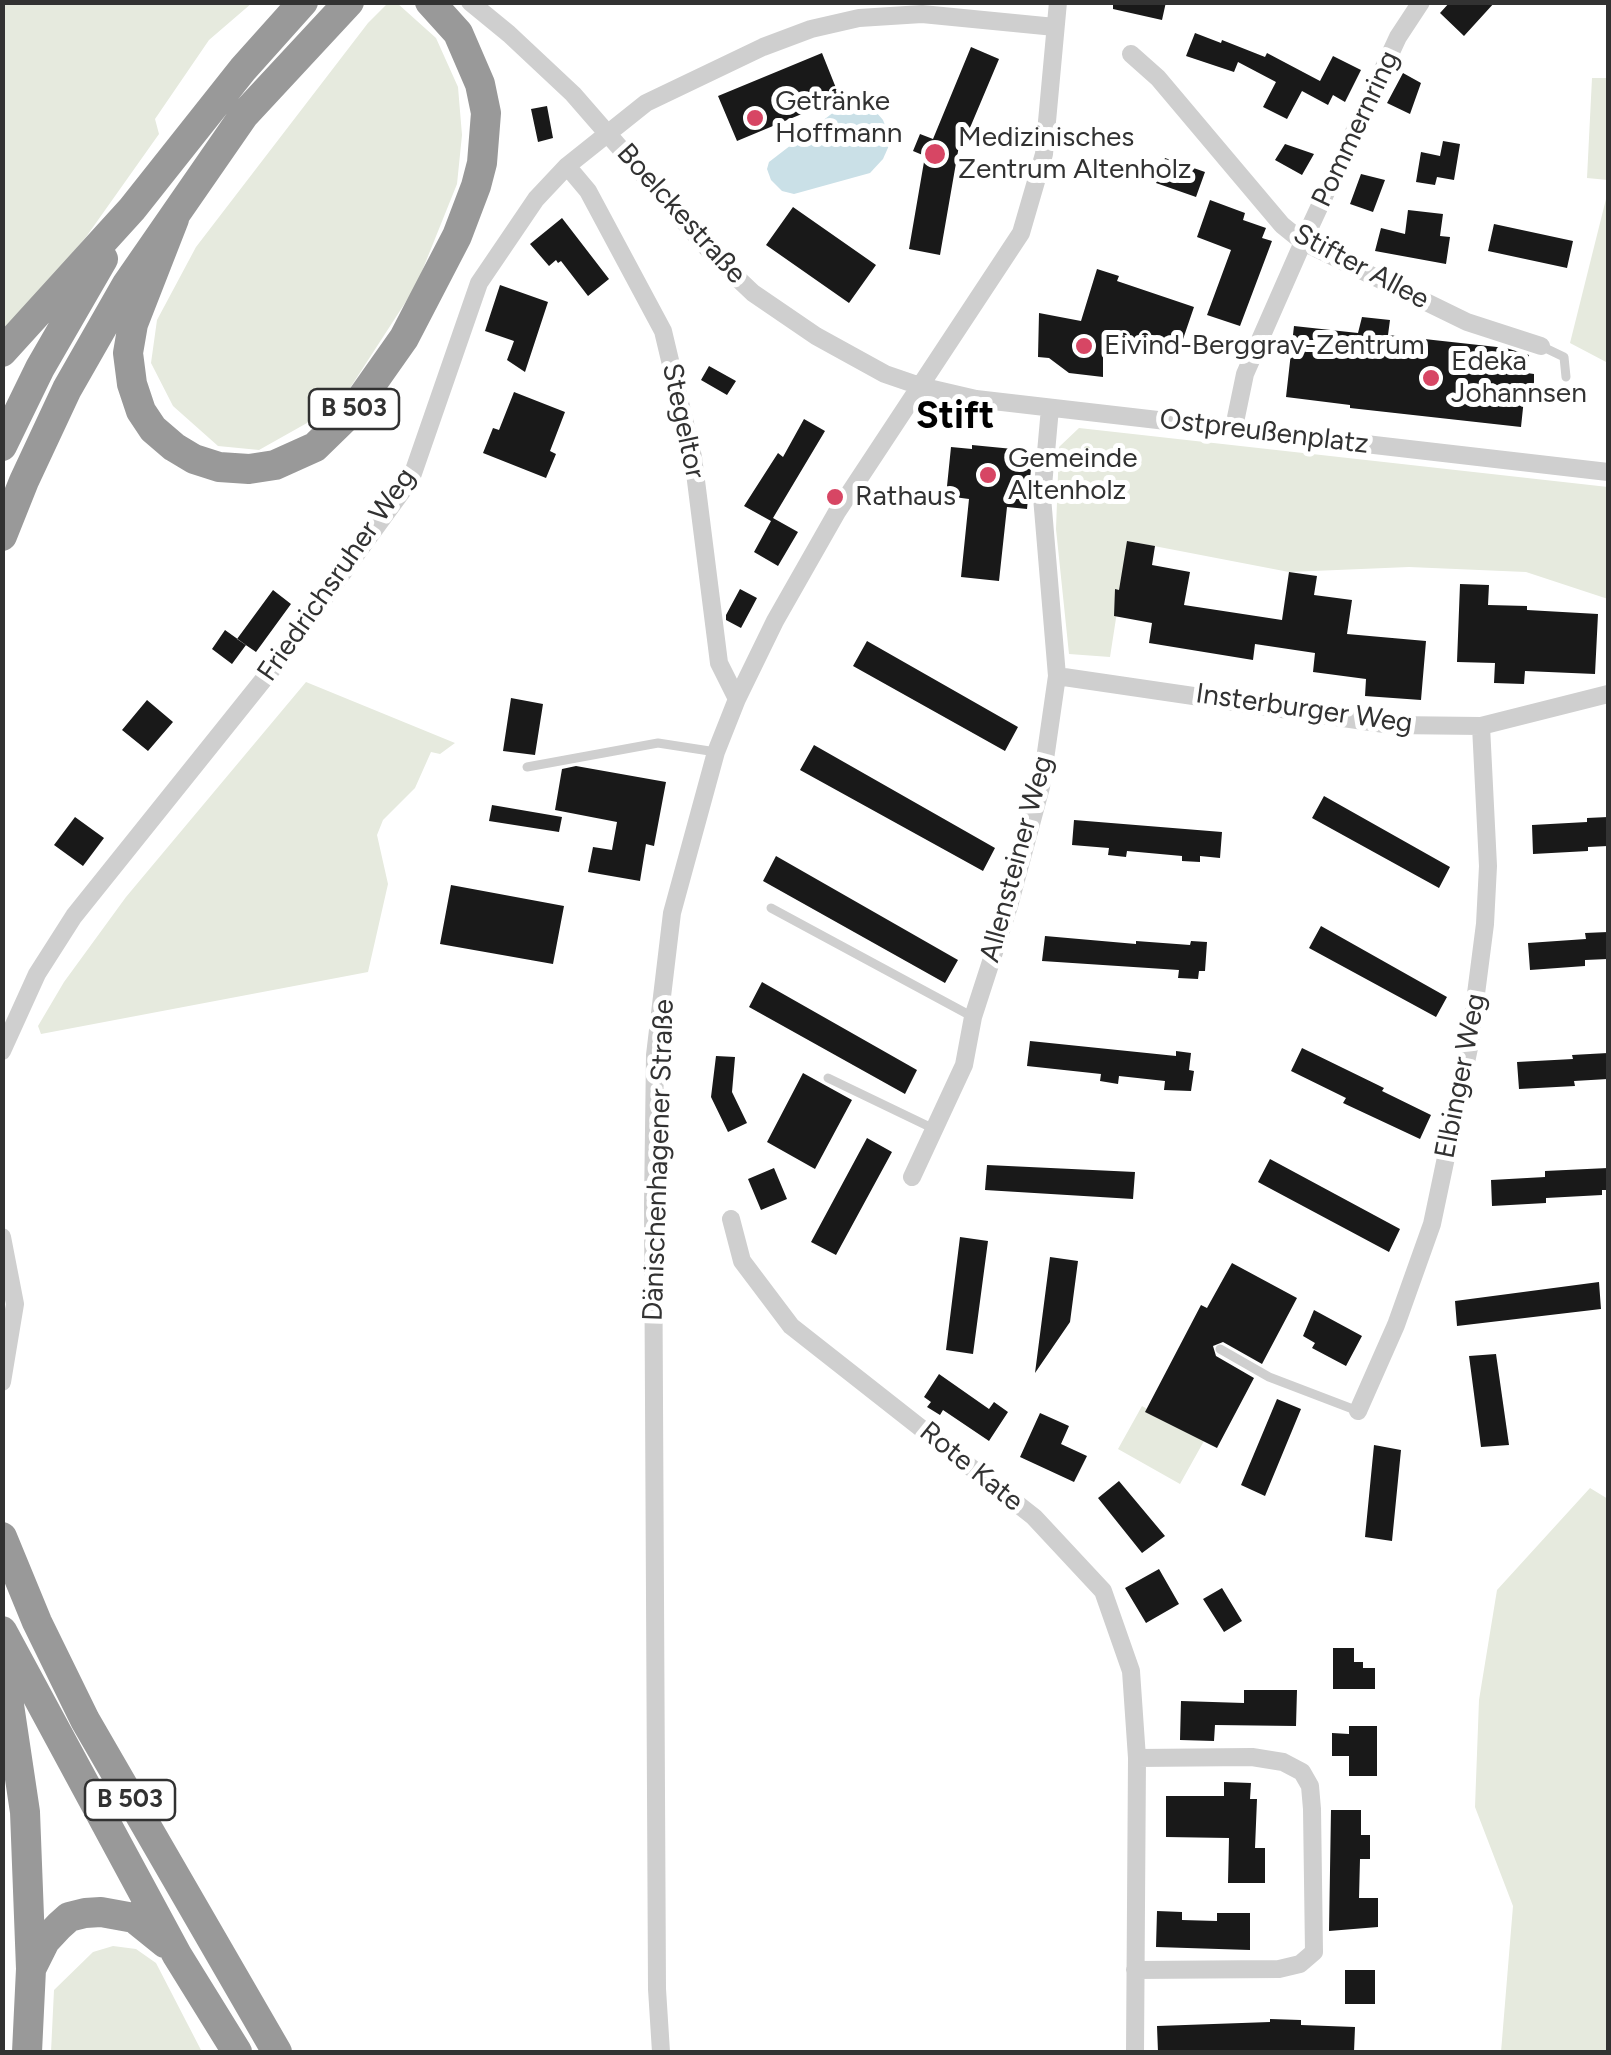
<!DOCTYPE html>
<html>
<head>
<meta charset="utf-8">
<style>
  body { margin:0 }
  #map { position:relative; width:1611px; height:2055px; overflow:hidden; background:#fff; font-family:Figtree,sans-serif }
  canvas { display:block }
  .frame { position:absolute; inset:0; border:5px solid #323232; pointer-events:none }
</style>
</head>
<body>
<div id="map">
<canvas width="1611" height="2055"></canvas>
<div class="frame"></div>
</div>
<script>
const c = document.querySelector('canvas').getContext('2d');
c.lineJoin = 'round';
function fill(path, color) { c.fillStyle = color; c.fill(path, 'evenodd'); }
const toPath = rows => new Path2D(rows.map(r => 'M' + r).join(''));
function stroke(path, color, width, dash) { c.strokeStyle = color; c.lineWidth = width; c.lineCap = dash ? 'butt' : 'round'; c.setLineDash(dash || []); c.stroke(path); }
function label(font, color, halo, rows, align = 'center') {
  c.font = font + ' Figtree,sans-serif'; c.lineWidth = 10; c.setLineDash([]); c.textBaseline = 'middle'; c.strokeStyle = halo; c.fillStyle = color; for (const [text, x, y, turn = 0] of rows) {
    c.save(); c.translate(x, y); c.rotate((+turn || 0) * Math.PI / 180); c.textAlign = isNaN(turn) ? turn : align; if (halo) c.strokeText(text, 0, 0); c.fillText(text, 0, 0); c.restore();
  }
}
fill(toPath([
  [3,3,252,3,209,40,155,119,159,134,86,237,3,335],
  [388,3,397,3,436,38,458,87,462,135,457,184,416,286,339,405,259,450,218,446,173,406,151,363,157,320,196,247,368,23],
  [1592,78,1608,78,1608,180,1587,178],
  [1608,191,1608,363,1570,343],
  [1079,428,1608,487,1608,599,1526,572,1409,567,1289,572,1128,541,1110,657,1069,654,1056,529,1059,447],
  [306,682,455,743,440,754,431,752,415,788,383,820,377,835,388,884,368,972,41,1034,38,1026,64,982,126,897],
  [1142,1406,1204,1441,1180,1484,1118,1449],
  [1590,1488,1608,1499,1608,2052,1501,2052,1513,1906,1475,1807,1479,1700,1497,1590],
  [113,1946,136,1949,156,1963,202,2052,51,2052,54,1990,93,1952]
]), '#e6eade');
fill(toPath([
  [857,102,871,106,883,120,891,141,883,159,870,173,794,194,782,191,771,180,767,169,769,162,843,105]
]), '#cae0e7');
fill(toPath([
  [1113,2,1166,2,1162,20,1113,9],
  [1450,2,1495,2,1464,36,1440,13],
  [1195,33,1221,43,1222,40,1265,57,1267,53,1320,81,1333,56,1361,70,1345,102,1333,95,1328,105,1302,91,1287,119,1263,107,1276,82,1238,62,1234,72,1186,56],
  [971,47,999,59,964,142,960,140,940,255,909,249,925,156,913,151,920,134,933,139],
  [822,53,840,98,737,141,718,96],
  [1403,73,1421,83,1410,114,1387,103],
  [547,106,553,138,538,142,531,109],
  [1443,141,1460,144,1454,180,1437,177,1435,185,1416,182,1421,152,1440,156],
  [1285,144,1314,154,1302,175,1275,160],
  [1165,158,1205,172,1196,197,1156,183],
  [1361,174,1385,180,1373,212,1350,204],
  [1210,200,1245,213,1243,220,1266,228,1262,238,1272,241,1240,326,1207,315,1231,250,1197,237],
  [793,207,876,265,849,303,766,245],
  [1408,210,1443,214,1440,236,1450,237,1446,264,1375,251,1381,228,1405,234],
  [562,218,609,279,588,296,561,261,558,263,556,260,549,266,530,244],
  [1494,224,1573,241,1567,268,1488,251],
  [1097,269,1119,276,1117,281,1194,307,1180,348,1156,340,1154,348,1103,346,1103,377,1069,373,1049,358,1038,357,1039,313,1081,321],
  [500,285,548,302,525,372,507,360,514,341,485,331],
  [1362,317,1390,320,1388,335,1506,348,1529,355,1527,373,1534,374,1534,382,1533,390,1525,389,1521,427,1350,408,1350,405,1286,397,1294,326,1358,333],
  [709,366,736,381,727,395,701,380],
  [514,392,565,412,550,451,556,454,546,478,483,453,493,428,499,430],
  [804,419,825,431,773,518,798,532,778,566,754,552,771,521,744,506,778,453,783,457],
  [972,445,1013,449,1011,467,1031,469,1027,509,1007,507,999,581,961,577,969,499,946,496,951,447,972,449],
  [1127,541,1155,546,1152,565,1190,572,1184,605,1282,620,1289,572,1317,576,1314,595,1352,600,1347,634,1426,641,1421,700,1365,696,1366,679,1313,672,1315,653,1255,644,1253,660,1149,643,1152,623,1114,616,1115,589,1119,590],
  [1460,584,1489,585,1488,605,1527,606,1527,610,1598,614,1595,674,1525,671,1524,684,1494,683,1495,663,1457,662],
  [740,589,757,598,741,628,726,620,726,615],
  [273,590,291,604,256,652,237,639],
  [225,630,246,645,232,664,212,649],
  [867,641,1018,727,1005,751,853,666],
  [511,698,543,704,535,755,503,751],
  [147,700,173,722,148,751,122,730],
  [814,745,995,848,983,871,800,770],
  [576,766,666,782,654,846,646,844,640,881,588,872,593,847,612,850,617,822,555,810,562,769],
  [1324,796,1450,867,1439,888,1312,818],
  [492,805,562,817,559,832,489,821],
  [75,817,104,838,83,866,54,845],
  [1608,817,1608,846,1588,847,1588,851,1533,854,1532,825,1587,822,1587,818],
  [1074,820,1222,832,1220,858,1200,856,1200,862,1182,861,1182,856,1127,851,1126,857,1108,855,1109,848,1072,845],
  [776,856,958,960,945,983,763,881],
  [451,885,564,906,553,964,440,944],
  [1321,926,1447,997,1436,1017,1309,948],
  [1608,932,1608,959,1585,960,1585,966,1530,970,1528,943,1586,939,1585,933],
  [1045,936,1136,944,1136,941,1190,945,1191,941,1207,942,1205,971,1199,971,1198,979,1178,978,1179,970,1042,961],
  [762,982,917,1070,905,1094,749,1007],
  [1030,1041,1176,1056,1176,1051,1191,1053,1189,1070,1194,1071,1191,1091,1164,1090,1165,1081,1119,1076,1118,1084,1100,1081,1101,1074,1027,1066],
  [1302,1048,1384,1088,1382,1091,1431,1115,1420,1139,1343,1103,1346,1098,1291,1071],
  [1608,1053,1608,1079,1574,1081,1575,1086,1519,1089,1517,1062,1573,1059,1572,1055],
  [716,1056,735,1057,732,1092,747,1123,728,1132,711,1097],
  [803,1073,852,1100,815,1169,767,1142],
  [867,1138,892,1152,836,1255,811,1242],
  [1270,1159,1400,1229,1389,1252,1258,1182],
  [987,1165,1135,1172,1133,1199,985,1190],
  [774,1168,787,1199,761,1210,748,1179],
  [1608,1168,1608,1190,1602,1190,1602,1195,1546,1198,1546,1203,1492,1206,1491,1180,1545,1177,1545,1171],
  [960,1237,988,1241,973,1354,946,1350],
  [1050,1257,1078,1261,1070,1322,1035,1373],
  [1232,1263,1297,1298,1262,1364,1223,1342,1213,1346,1216,1356,1254,1378,1217,1448,1145,1412,1201,1305,1207,1308],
  [1599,1282,1601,1309,1457,1326,1455,1301],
  [1314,1310,1362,1336,1346,1366,1312,1348,1315,1343,1303,1336],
  [1496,1354,1509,1445,1481,1447,1469,1356],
  [939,1374,989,1409,994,1402,1008,1412,989,1441,943,1410,940,1415,927,1407,931,1402,924,1397],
  [1277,1399,1301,1409,1265,1496,1241,1485],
  [1040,1413,1069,1426,1061,1444,1087,1456,1074,1482,1020,1457],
  [1374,1445,1401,1450,1392,1541,1365,1537],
  [1119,1481,1165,1536,1142,1553,1098,1498],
  [1159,1569,1179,1604,1146,1623,1125,1588],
  [1222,1588,1242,1621,1224,1632,1203,1599],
  [1333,1648,1354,1648,1354,1662,1363,1662,1363,1668,1375,1668,1375,1689,1333,1689],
  [1244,1690,1297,1690,1296,1726,1215,1725,1214,1741,1180,1740,1181,1701,1244,1703],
  [1349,1726,1377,1726,1377,1776,1349,1776,1349,1756,1332,1756,1332,1733,1349,1734],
  [1224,1782,1251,1783,1250,1799,1257,1799,1255,1848,1265,1848,1265,1883,1228,1883,1229,1838,1166,1837,1166,1796,1224,1796],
  [1331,1810,1361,1810,1361,1835,1370,1835,1370,1859,1360,1859,1359,1898,1378,1898,1378,1927,1329,1931],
  [1157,1911,1182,1912,1182,1920,1217,1921,1217,1913,1250,1913,1250,1950,1156,1947],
  [1345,1970,1375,1970,1375,2004,1345,2004],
  [1270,2019,1301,2020,1301,2025,1355,2027,1354,2052,1158,2052,1157,2026,1270,2022]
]), '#191919');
stroke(toPath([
  [1541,346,1564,357,1566,377],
  [527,767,658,743,716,752],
  [771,908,973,1017],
  [828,1078,932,1128],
  [1220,1349,1269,1377,1358,1411]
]), '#cfcfcf', 9);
stroke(toPath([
  [470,2,509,34,573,94,715,257,753,293,816,336,885,374,920,386,976,399,1608,472],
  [1131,54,1158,78,1282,225,1303,242,1467,322,1541,346],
  [567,166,588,191,663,331,693,457,719,663,737,699],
  [1234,427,1245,374,1303,242,1398,37,1421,2],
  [1057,676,1391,725,1481,726,1608,694],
  [2,1051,37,974,74,916,280,659,411,479,479,283,536,199,567,166,646,103,763,47,811,29,859,18,922,14,1055,27],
  [912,1177,964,1065,973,1017,1009,906,1041,787,1057,676,1042,497,1050,408],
  [731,1219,742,1261,791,1326,1034,1517,1103,1591,1131,1671,1137,1758,1135,2052],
  [2,1237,15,1304,2,1382],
  [1358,1411,1396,1325,1432,1224,1469,1048,1485,924,1488,866,1481,726],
  [1135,1970,1279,1969,1300,1964,1314,1952,1312,1809,1310,1786,1302,1772,1283,1762,1252,1757,1137,1758],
  [661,2052,657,1989,653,1205,655,1055,672,913,716,752,737,699,775,621,837,512,1021,233,1044,154,1058,2]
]), '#cfcfcf', 18);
stroke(toPath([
  [174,219,133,324,128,353,132,384,141,411,153,429,174,447,194,459,219,467,249,469,275,465,315,447,354,409,404,338,457,236,476,186,482,163,486,113,480,84,458,33,430,2],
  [2,352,132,209,243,69,303,2],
  [2,446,40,368,103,259],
  [2,536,24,481,67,389,127,284,244,115,349,2],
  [2,1537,37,1622,85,1720,277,2052],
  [2,1631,177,1955,237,2052],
  [2,1658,25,1812,31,1969,27,2052],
  [31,1969,45,1941,59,1926,69,1917,85,1913,101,1912,134,1918,165,1943]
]), '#999', 30);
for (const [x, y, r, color] of [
  [755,118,10,"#d74664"],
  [935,154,12,"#d74664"],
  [1084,346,10,"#d74664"],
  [1431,378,10,"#d74664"],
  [988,475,10,"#d74664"],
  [835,497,10,"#d74664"]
]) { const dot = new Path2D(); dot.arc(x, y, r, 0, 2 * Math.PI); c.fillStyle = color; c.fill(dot); stroke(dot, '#fff', 4); }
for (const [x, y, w] of [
  [354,409,90],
  [130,1800,90]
]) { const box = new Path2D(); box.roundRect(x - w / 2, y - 20, w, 40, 8); c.fillStyle = '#fff'; c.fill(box); stroke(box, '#323232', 2.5); }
label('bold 25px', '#323232', null, [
  ["B 503",354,409],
  ["B 503",130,1800]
]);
label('28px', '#323232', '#fff', [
  ["Getränke",775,102],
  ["Hoffmann",775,134],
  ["Medizinisches",958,138],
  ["Zentrum Altenholz",958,170],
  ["Eivind-Berggrav-Zentrum",1104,346],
  ["Edeka",1451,362],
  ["Johannsen",1451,394],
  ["Gemeinde",1008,459],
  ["Altenholz",1008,491],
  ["Rathaus",855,497]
], 'left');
label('28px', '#323232', '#fff', [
  ["Pommernring",1356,129,-65],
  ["Boelckestraße",681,214,48],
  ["Stifter Allee",1361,267,28],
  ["Stegeltor",683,421,78],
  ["Ostpreußenplatz",1264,432,7],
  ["Friedrichsruher Weg",337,575,-55],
  ["Insterburger Weg",1304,709,8],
  ["Allensteiner Weg",1017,859,-75],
  ["Elbinger Weg",1461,1076,-79],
  ["Dänischenhagener Straße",659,1160,-88],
  ["Rote Kate",971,1467,39]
]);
label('bold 38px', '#000', '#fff', [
  ["Stift",955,417]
]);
</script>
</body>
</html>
